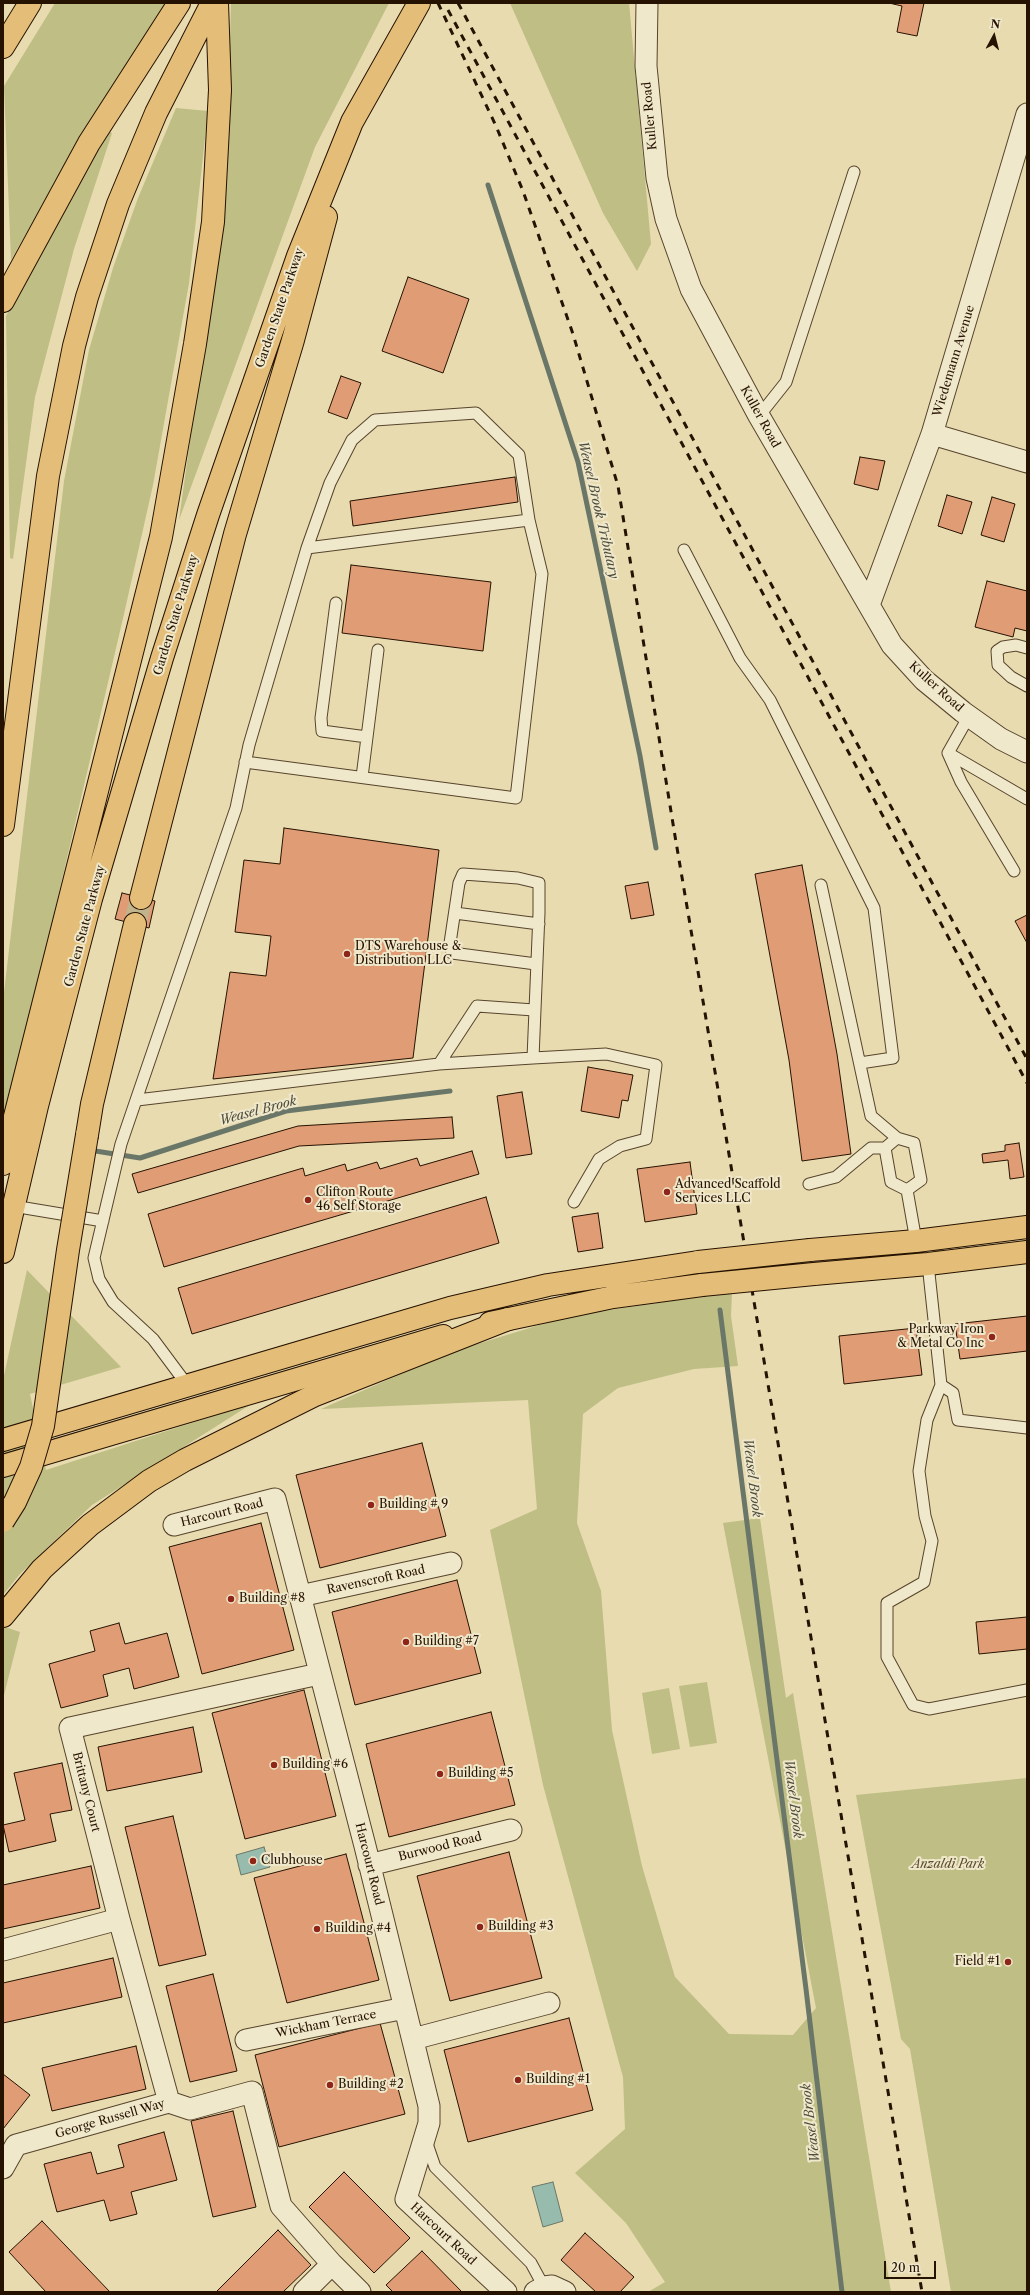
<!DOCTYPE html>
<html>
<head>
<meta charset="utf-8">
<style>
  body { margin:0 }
  #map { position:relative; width:1030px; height:2295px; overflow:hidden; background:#e8dbaf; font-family:"Libre Caslon Text",serif }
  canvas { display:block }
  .frame { position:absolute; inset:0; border:4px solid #261201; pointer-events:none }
  .north { position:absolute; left:974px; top:16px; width:40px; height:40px; -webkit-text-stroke:3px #f0e8cb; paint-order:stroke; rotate:7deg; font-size:11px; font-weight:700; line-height:16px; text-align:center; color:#261201 }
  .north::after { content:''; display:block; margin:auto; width:14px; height:18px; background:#261201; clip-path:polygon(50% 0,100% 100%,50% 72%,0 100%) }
  .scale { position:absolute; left:884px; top:2261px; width:52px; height:18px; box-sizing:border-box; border:2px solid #261201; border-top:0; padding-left:5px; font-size:12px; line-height:14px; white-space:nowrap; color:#261201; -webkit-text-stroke:3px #f0e8cb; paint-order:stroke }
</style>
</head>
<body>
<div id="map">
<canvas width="1030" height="2295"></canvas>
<div class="frame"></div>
<div class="north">N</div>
<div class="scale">20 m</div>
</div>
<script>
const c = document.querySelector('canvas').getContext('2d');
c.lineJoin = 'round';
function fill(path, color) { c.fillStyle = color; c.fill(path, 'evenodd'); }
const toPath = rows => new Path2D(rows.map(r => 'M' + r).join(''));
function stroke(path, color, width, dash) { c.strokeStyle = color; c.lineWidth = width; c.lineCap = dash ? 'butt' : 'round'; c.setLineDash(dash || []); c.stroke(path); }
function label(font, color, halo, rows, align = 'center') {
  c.font = font + ' "Libre Caslon Text",serif'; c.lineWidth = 4; c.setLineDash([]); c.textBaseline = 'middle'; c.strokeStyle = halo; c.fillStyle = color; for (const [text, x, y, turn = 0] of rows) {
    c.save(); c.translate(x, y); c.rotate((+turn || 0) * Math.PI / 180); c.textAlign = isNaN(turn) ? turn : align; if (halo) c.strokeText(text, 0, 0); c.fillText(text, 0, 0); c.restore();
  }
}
fill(toPath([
  [55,3,166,3,85,131,11,260,4,86],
  [231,3,389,3,315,147,179,520,226,182],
  [510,3,629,3,651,244,637,271,603,213],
  [176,108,208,111,189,283,153,485,124,614,53,918,3,1118,3,1001,64,481,89,350,113,268,138,198],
  [107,131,112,133,74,249,35,397,13,559,10,558,6,316,49,229],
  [27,1270,121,1367,30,1394,46,1470,253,1403,92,1505,20,1574,3,1595,3,1380],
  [732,1292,731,1316,738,1366,694,1369,618,1388,583,1414,577,1523,601,1591,612,1730,642,1866,675,1977,729,2034,793,2035,816,2008,723,1523,760,1518,786,1698,793,1693,891,2292,648,2292,665,2282,626,2223,575,2173,625,2129,623,2077,543,1785,490,1530,537,1509,528,1400,321,1409,451,1352,569,1316],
  [5,1627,20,1632,3,1699,3,1630],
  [707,1682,717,1743,690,1747,679,1686],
  [669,1688,680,1749,652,1754,642,1693],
  [1027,1778,1027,2292,951,2292,910,2049,901,2039,856,1795]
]), '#bebe85');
const water = toPath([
  [264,1847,270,1867,241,1875,236,1855,264,1847],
  [553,2182,563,2221,543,2227,532,2187,553,2182]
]);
fill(water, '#97bbad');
stroke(water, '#6a7768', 1);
stroke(toPath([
  [488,185,578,462,640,756,656,848],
  [89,1150,140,1158,286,1111,450,1091],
  [720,1310,806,1989,842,2292]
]), '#6a7768', 5);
const building = toPath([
  [889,3,924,3,917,36,897,32,902,6,889,3],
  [408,277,469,299,443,373,382,351,408,277],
  [341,376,361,383,347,419,328,412,341,376],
  [860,457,885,461,878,490,854,484,860,457],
  [515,477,518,502,353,526,350,501,515,477],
  [947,495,972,502,962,534,938,526,947,495],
  [992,497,1015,504,1004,542,981,535,992,497],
  [351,565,491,582,483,651,342,633,351,565],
  [987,581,1027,591,1027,631,1015,628,1013,637,975,627,987,581],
  [284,828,439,850,413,1058,213,1079,230,972,266,976,271,936,235,932,244,860,280,864,284,828],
  [802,865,837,1054,851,1154,802,1161,789,1060,755,874,802,865],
  [648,882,654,915,631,919,625,886,648,882],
  [122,893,155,901,149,928,115,919,122,893],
  [1027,915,1027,943,1015,921,1027,915],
  [588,1067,633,1075,628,1101,622,1100,619,1118,581,1111,588,1067],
  [522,1092,532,1154,506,1158,497,1096,522,1092],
  [452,1117,454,1138,299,1146,138,1193,132,1174,298,1126,452,1117],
  [1019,1143,1024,1177,1010,1179,1008,1160,983,1163,982,1154,1005,1151,1005,1145,1019,1143],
  [472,1151,479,1174,164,1267,148,1214,303,1168,305,1176,345,1164,347,1171,377,1162,380,1169,417,1158,420,1166,472,1151],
  [690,1162,697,1214,645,1222,637,1169,690,1162],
  [486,1197,499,1243,192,1334,178,1288,486,1197],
  [598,1213,603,1248,578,1252,572,1217,598,1213],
  [1027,1316,1027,1351,960,1359,955,1324,1027,1316],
  [916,1328,922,1375,844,1384,839,1336,916,1328],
  [422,1443,446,1536,320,1568,296,1475,422,1443],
  [261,1523,294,1650,202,1674,169,1547,261,1523],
  [457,1580,481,1673,355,1705,332,1612,457,1580],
  [1027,1617,1027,1649,979,1654,976,1622,1027,1617],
  [119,1623,125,1644,167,1633,179,1677,134,1689,129,1668,103,1675,108,1696,61,1708,49,1664,95,1651,90,1631,119,1623],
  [304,1690,336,1816,245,1839,212,1713,304,1690],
  [491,1712,515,1805,389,1837,366,1744,491,1712],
  [193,1727,202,1772,107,1791,98,1747,193,1727],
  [62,1763,72,1810,50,1814,56,1841,9,1852,3,1825,25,1820,14,1773,62,1763],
  [173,1816,206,1955,159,1966,125,1827,173,1816],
  [509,1852,542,1978,450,2001,417,1876,509,1852],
  [346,1854,379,1980,287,2003,254,1878,346,1854],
  [91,1866,100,1908,3,1929,3,1885,91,1866],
  [113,1958,122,1997,3,2023,3,1983,113,1958],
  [213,1974,237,2071,190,2082,166,1986,213,1974],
  [569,2018,593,2110,468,2142,444,2050,569,2018],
  [380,2023,405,2114,279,2147,255,2055,380,2023],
  [136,2046,146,2089,52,2111,42,2068,136,2046],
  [3,2074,30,2095,3,2129,3,2074],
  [233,2111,256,2207,213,2217,191,2121,233,2111],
  [164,2132,177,2180,131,2192,137,2214,110,2221,104,2200,57,2212,44,2164,91,2152,97,2174,124,2167,118,2145,164,2132],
  [344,2172,410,2238,374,2273,309,2207,344,2172],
  [42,2221,110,2292,46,2292,9,2252,42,2221],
  [278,2230,311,2265,283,2292,216,2292,278,2230],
  [585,2233,634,2277,620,2292,596,2292,561,2260,585,2233],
  [422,2251,462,2292,393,2292,386,2285,422,2251]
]);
fill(building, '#e09c75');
stroke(building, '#261201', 1);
stroke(toPath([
  [135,924,141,898]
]), '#c1b38c', 22, [22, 11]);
const service = toPath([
  [759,416,786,382,854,172],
  [307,548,330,483,352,440,375,420,476,413,519,455,529,520],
  [684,550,740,658,770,700,874,908,893,1058,860,1063],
  [336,603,321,718,322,731,367,737],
  [1027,648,1016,645,1003,647,997,651,998,665,1011,677,1027,686],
  [969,716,948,753,961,782,1014,871],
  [948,753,1027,799],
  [362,777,378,650],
  [821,885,871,1116,897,1138],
  [455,913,539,924],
  [533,1058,606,1054,656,1065,646,1139,620,1146,599,1159,574,1202],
  [439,1064,477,1006,534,1010],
  [137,1100,439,1064,533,1058,539,913,539,883,518,878,463,874,459,883,450,943,452,953,536,964],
  [809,1184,836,1177,871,1148,885,1148],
  [907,1190,921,1180,914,1143,897,1138,885,1148,891,1182,907,1190,916,1241],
  [13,1206,103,1221],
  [928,1264,941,1385,927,1420,919,1471,925,1516,932,1541,924,1582,887,1603,887,1657,913,1705,929,1709,1027,1690],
  [941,1385,953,1393,958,1420,1027,1428],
  [188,1386,153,1339,113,1302,99,1279,94,1258,121,1144,236,808,249,745,307,548,529,520,542,574,516,798,245,762],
  [426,2141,435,2167,531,2263,544,2287]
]);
const minor = toPath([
  [647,3,646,66,657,178,666,219,691,289,759,416,892,645,924,680,963,712,1001,739,1027,752],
  [932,434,1027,462],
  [869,605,932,434,1027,114],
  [174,1525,275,1499,365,1846,429,2106,429,2123,406,2199,506,2292],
  [300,1596,451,1563],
  [369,1865,511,1830],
  [3,1950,119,1919],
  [413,2039,549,2003],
  [246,2040,405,2008],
  [169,2102,119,1919,70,1728,319,1674],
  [3,2168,16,2145,169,2102,190,2109,252,2092,281,2206,332,2264,360,2292],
  [304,2292,332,2264],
  [535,2292,544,2287,552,2286,565,2292]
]);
const trunk = toPath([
  [810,1250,916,1241,1027,1227],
  [814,1274,928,1264,1027,1252],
  [490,1323,613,1297,702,1285],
  [3,1440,450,1308,548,1285,698,1262],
  [3,1466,443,1336]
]);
const motorway = toPath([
  [3,47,30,3],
  [3,301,89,143,179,3],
  [3,825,48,476,74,346,87,297,118,204,156,113,212,3],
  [141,898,235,534,293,340,326,217],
  [87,1135,92,1104,135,924],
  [3,1164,161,537,195,344,213,222,220,90,217,3],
  [3,1252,37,1106,91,899,162,658,208,515,298,256,352,122,419,3],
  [3,1616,42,1569,90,1525,149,1481,185,1460,315,1395,508,1319]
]);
stroke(service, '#56442c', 13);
stroke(minor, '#56442c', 23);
stroke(trunk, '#261201', 24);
stroke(motorway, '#261201', 24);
stroke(service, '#f0e8cb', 11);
stroke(minor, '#f0e8cb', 21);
stroke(trunk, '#e4be78', 22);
stroke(motorway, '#e4be78', 22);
stroke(toPath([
  [438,3,496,126,523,191,573,334,618,486,675,836,922,2292],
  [458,3,1027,1059],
  [448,10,1027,1083]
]), '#261201', 3, [7, 7]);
const trunkBridge = toPath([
  [698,1262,810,1250],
  [702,1285,814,1274]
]);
const motorwayBridge = toPath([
  [3,1521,15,1502,31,1467,43,1426,68,1250,87,1135]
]);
stroke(trunkBridge, '#261201', 24, []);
stroke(motorwayBridge, '#261201', 24, []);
stroke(trunkBridge, '#e4be78', 22);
stroke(motorwayBridge, '#e4be78', 22);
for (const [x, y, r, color] of [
  [347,954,4,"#8f2418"],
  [667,1192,4,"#8f2418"],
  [308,1200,4,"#8f2418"],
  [992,1337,4,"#8f2418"],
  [371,1505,4,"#8f2418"],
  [231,1599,4,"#8f2418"],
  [406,1642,4,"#8f2418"],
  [274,1765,4,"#8f2418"],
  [440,1774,4,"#8f2418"],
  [253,1861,4,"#8f2418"],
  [480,1927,4,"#8f2418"],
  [317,1929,4,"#8f2418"],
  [1008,1962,4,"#8f2418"],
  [518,2080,4,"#8f2418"],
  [330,2085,4,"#8f2418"]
]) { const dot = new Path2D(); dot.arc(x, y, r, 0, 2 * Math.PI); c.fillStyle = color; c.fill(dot); stroke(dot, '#f0e8cb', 1.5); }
label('12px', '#261201', '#f0e8cb', [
  ["Kuller Road",650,116,-95],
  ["Garden State Parkway",280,308,-71],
  ["Wiedemann Avenue",954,361,-73],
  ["Kuller Road",760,417,61],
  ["Garden State Parkway",176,615,-73],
  ["Kuller Road",936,687,42],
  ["Garden State Parkway",85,926,-75],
  ["Harcourt Road",222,1513,-14],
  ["Ravenscroft Road",376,1580,-12],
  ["Brittany Court",86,1792,76],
  ["Burwood Road",440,1847,-14],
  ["Harcourt Road",369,1864,76],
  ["Wickham Terrace",326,2024,-11],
  ["George Russell Way",110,2119,-16],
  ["Harcourt Road",443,2234,43]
]);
label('12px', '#261201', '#f0e8cb', [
  ["DTS Warehouse &",355,947],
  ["Distribution LLC",355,961],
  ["Advanced Scaffold",675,1185],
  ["Services LLC",675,1199],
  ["Clifton Route",316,1193],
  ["46 Self Storage",316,1207],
  ["Parkway Iron",984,1330,"right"],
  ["& Metal Co Inc",984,1344,"right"],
  ["Building # 9",379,1505],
  ["Building #8",239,1599],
  ["Building #7",414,1642],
  ["Building #6",282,1765],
  ["Building #5",448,1774],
  ["Clubhouse",261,1861],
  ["Building #3",488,1927],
  ["Building #4",325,1929],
  ["Field #1",1000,1962,"right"],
  ["Building #1",526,2080],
  ["Building #2",338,2085]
], 'left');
label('italic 12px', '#5b4e2f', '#f0e8cb', [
  ["Anzaldi Park",948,1865]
]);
label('italic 13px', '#4e4d3d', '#f0e8cb', [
  ["Weasel Brook Tributary",598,510,77],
  ["Weasel Brook",258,1111,-15],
  ["Weasel Brook",752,1478,83],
  ["Weasel Brook",793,1799,83],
  ["Weasel Brook",811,2123,-97]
]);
</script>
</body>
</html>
